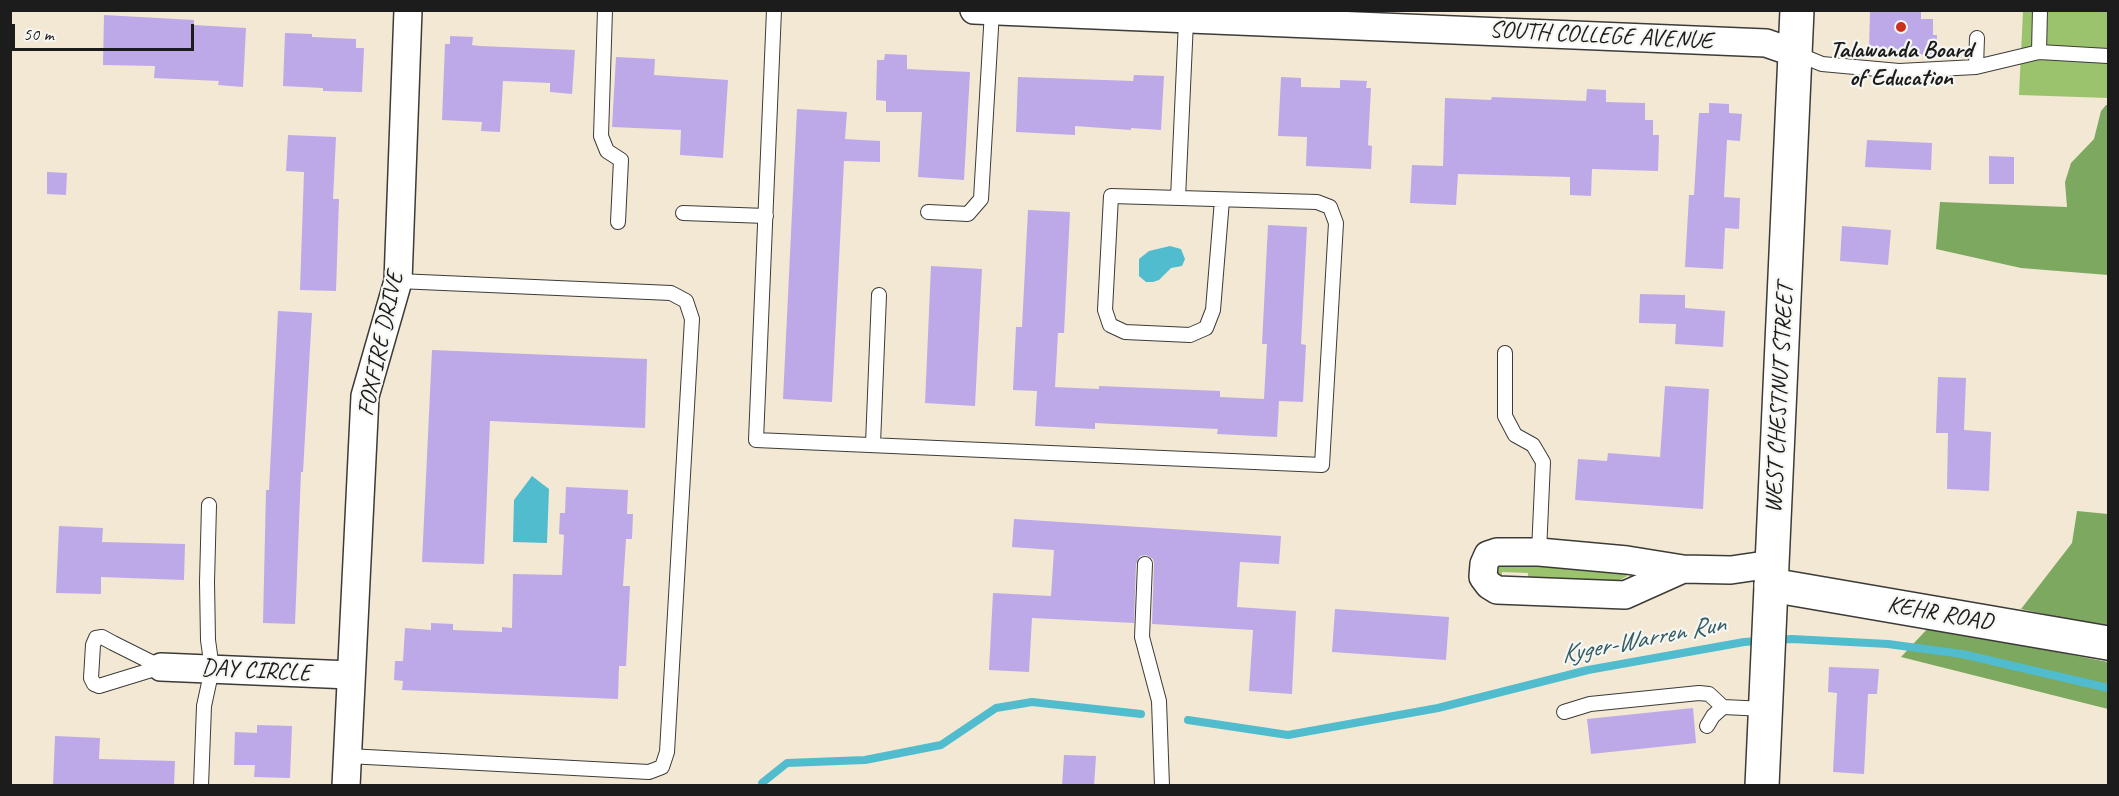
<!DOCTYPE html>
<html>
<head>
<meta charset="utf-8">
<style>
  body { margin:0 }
  #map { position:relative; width:2119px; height:796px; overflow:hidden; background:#f3e8d4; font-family:Caveat,sans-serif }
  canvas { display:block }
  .frame { position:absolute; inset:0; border:12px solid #1c1c1c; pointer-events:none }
  .scale { position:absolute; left:12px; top:24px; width:182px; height:27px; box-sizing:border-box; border:3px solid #1c1c1c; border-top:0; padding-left:8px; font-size:18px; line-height:21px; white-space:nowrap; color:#1c1c1c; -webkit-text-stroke:4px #f6f6f2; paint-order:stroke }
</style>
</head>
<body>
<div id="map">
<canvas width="2119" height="796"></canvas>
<div class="frame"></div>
<div class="scale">50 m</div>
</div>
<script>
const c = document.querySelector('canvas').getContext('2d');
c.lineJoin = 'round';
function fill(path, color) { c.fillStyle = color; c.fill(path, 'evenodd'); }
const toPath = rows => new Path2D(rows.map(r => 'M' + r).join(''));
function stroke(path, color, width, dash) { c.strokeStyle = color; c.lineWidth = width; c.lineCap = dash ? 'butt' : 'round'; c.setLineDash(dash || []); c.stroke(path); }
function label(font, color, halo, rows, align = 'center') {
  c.font = font + ' Caveat,sans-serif'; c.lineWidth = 4.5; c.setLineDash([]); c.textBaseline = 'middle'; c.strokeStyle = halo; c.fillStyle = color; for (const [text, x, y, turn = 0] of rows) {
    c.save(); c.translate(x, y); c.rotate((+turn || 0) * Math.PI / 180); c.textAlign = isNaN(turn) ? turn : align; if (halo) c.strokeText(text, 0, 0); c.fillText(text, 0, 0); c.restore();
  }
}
fill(toPath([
  [2023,11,2108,11,2108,98,2019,95],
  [1501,561,1628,573,1627,576,1615,583,1528,579,1528,573,1502,572,1502,576,1498,576,1491,568]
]), '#9bc26d');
fill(toPath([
  [2106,105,2108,105,2108,275,2021,268,1936,249,1940,202,2067,207,2065,182,2071,163,2094,139,2101,111],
  [2077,511,2108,514,2108,628,2021,609,2072,543],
  [1929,627,2108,662,2108,709,1901,657]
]), '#7ca860');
fill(toPath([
  [1170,246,1181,249,1185,259,1182,266,1171,268,1159,280,1153,282,1146,282,1139,276,1139,259,1149,251],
  [532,476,549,489,547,543,513,542,514,500]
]), '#51bccd');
stroke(toPath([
  [1775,640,1792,639,1888,644,1962,654,2108,688],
  [1188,720,1288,735,1438,708,1588,670,1744,642,1760,641],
  [763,786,762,783,787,763,865,760,941,745,996,708,1032,702,1141,714]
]), '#51bccd', 8);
fill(toPath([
  [1870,10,1921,10,1921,19,1933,19,1933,35,1937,35,1936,55,1869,53],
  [104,15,194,20,194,25,246,28,243,87,218,85,219,81,154,78,155,66,103,65],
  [285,33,312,34,312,37,356,39,356,48,364,48,362,92,323,91,323,88,283,86],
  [450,36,473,37,472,45,480,46,575,50,572,94,550,92,550,83,503,81,500,132,481,131,482,122,442,120,445,44,450,44],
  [885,54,907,55,907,69,970,72,964,180,918,177,922,112,886,112,886,101,876,100,877,60,884,60],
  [616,57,655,59,654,75,728,80,723,158,680,155,681,130,612,127],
  [1134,75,1164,76,1161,130,1131,128,1131,130,1075,126,1075,135,1016,132,1018,77,1133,81],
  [1281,77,1301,78,1301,87,1340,88,1340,80,1367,81,1366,88,1371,88,1368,145,1372,146,1371,169,1306,166,1307,137,1278,136],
  [1587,89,1606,90,1606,102,1645,103,1645,120,1653,120,1653,135,1659,135,1658,171,1592,169,1591,196,1570,195,1570,177,1458,174,1456,205,1410,203,1412,165,1443,166,1445,98,1491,100,1492,97,1586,101],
  [1709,103,1729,104,1729,113,1742,114,1740,141,1727,140,1724,197,1740,198,1739,229,1725,228,1723,269,1685,267,1689,195,1694,195,1699,113,1709,113],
  [797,109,847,112,845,139,880,141,880,162,844,161,832,402,783,399],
  [288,135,336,137,333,199,339,199,336,291,300,290,304,172,286,171],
  [1867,140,1932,143,1931,170,1865,167],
  [1989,156,2014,157,2014,184,1989,184],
  [47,172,67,173,66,195,47,194],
  [1028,210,1070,212,1064,333,1058,333,1055,387,1099,389,1099,386,1220,391,1220,397,1264,399,1267,344,1262,344,1268,225,1307,227,1301,344,1306,345,1303,402,1279,401,1277,437,1217,434,1218,429,1095,423,1095,429,1035,426,1037,391,1013,390,1016,327,1022,327],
  [1842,226,1891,230,1888,265,1840,261],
  [931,266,982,269,975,406,925,403],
  [1640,294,1685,295,1685,308,1725,311,1723,347,1675,344,1676,324,1639,323],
  [278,311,312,313,303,472,301,472,295,624,263,623,266,490,269,490],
  [432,350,647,359,645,428,490,421,484,564,422,562],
  [1938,377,1966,378,1964,430,1991,432,1989,491,1947,489,1948,433,1936,433],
  [1665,386,1709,389,1703,509,1575,500,1578,459,1607,461,1608,453,1660,457],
  [566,487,628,490,627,514,633,514,632,539,626,539,623,586,630,586,626,666,619,666,618,699,402,690,403,681,394,680,395,661,403,661,405,628,431,630,431,623,453,624,453,630,502,632,502,627,512,628,513,574,562,575,564,535,559,534,560,513,565,513],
  [1014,519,1281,536,1279,564,1240,562,1237,607,1296,611,1292,694,1249,691,1253,630,1152,624,1154,564,1153,559,1146,555,1140,556,1136,564,1134,623,1032,618,1029,672,989,670,993,593,1051,596,1054,550,1012,547],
  [59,526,103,528,102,542,185,544,184,580,101,577,101,594,56,593],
  [1335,609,1449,617,1446,660,1332,652],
  [1829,667,1879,669,1877,694,1868,694,1864,774,1833,772,1837,693,1828,692],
  [1693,708,1696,743,1591,754,1587,719],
  [257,725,292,726,290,778,254,777,255,765,234,765,235,732,257,733],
  [55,736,100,738,99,759,175,761,174,786,53,786],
  [1064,755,1096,756,1094,786,1062,786]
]), '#bda9e8');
const service = toPath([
  [605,10,601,136,607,151,621,160,618,222],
  [774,10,756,440,1322,465,1336,223,1330,207,1317,202,1111,196,1105,310,1110,325,1125,332,1190,335,1206,328,1213,310,1222,200],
  [2039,52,2040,10],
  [1795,53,1822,64,1899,71,1976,67,2039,52,2108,56],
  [1976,67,1977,38],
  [1178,198,1186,21],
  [928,212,968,214,981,199,992,11],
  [683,213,766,216],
  [1505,353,1505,416,1515,435,1533,445,1543,462,1539,552],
  [873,444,879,295],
  [1145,564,1142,637,1159,701,1162,786],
  [102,637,113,643,161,667,99,686,94,684,91,678,93,645,96,638,102,637],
  [1564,712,1590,704,1699,693,1709,694,1723,707,1766,709],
  [1707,726,1713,716,1723,707],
  [348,756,649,772,662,767,667,752,692,319,686,301,671,293,398,281],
  [201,786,204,706,212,669,208,640,207,582,209,505]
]);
const minor = toPath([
  [974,10,1766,43,1795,53],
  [1683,569,1625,595,1497,590,1489,585,1483,577,1484,564,1488,555,1497,552,1539,552,1627,560,1683,569,1731,570,1772,564],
  [161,667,350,675],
  [346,786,365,396,398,281,408,10]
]);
const tertiary = toPath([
  [1771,585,2108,643]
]);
const secondary = toPath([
  [1762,786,1797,10]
]);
stroke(service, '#3c3b38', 16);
stroke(minor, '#3c3b38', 30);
stroke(tertiary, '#3c3b38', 36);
stroke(secondary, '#3c3b38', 36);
stroke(service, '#fff', 14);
stroke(minor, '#fff', 27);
stroke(tertiary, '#fff', 33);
stroke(secondary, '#fff', 33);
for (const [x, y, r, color] of [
  [1901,27,6,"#c8321e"]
]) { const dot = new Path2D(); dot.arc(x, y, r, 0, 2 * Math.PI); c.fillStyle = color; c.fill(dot); stroke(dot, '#f6f6f2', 2); }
label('24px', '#1c1c1c', '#f6f6f2', [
  ["SOUTH COLLEGE AVENUE",1601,36,3],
  ["FOXFIRE DRIVE",381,344,-78],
  ["WEST CHESTNUT STREET",1780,398,-87],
  ["KEHR ROAD",1940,614,10],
  ["DAY CIRCLE",256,671,3]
]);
label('bold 24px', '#1c1c1c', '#f6f6f2', [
  ["Talawanda Board",1901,51],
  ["of Education",1901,79]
]);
label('italic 26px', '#315c63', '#f6f6f2', [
  ["Kyger-Warren Run",1643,640,-11]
]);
</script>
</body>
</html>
